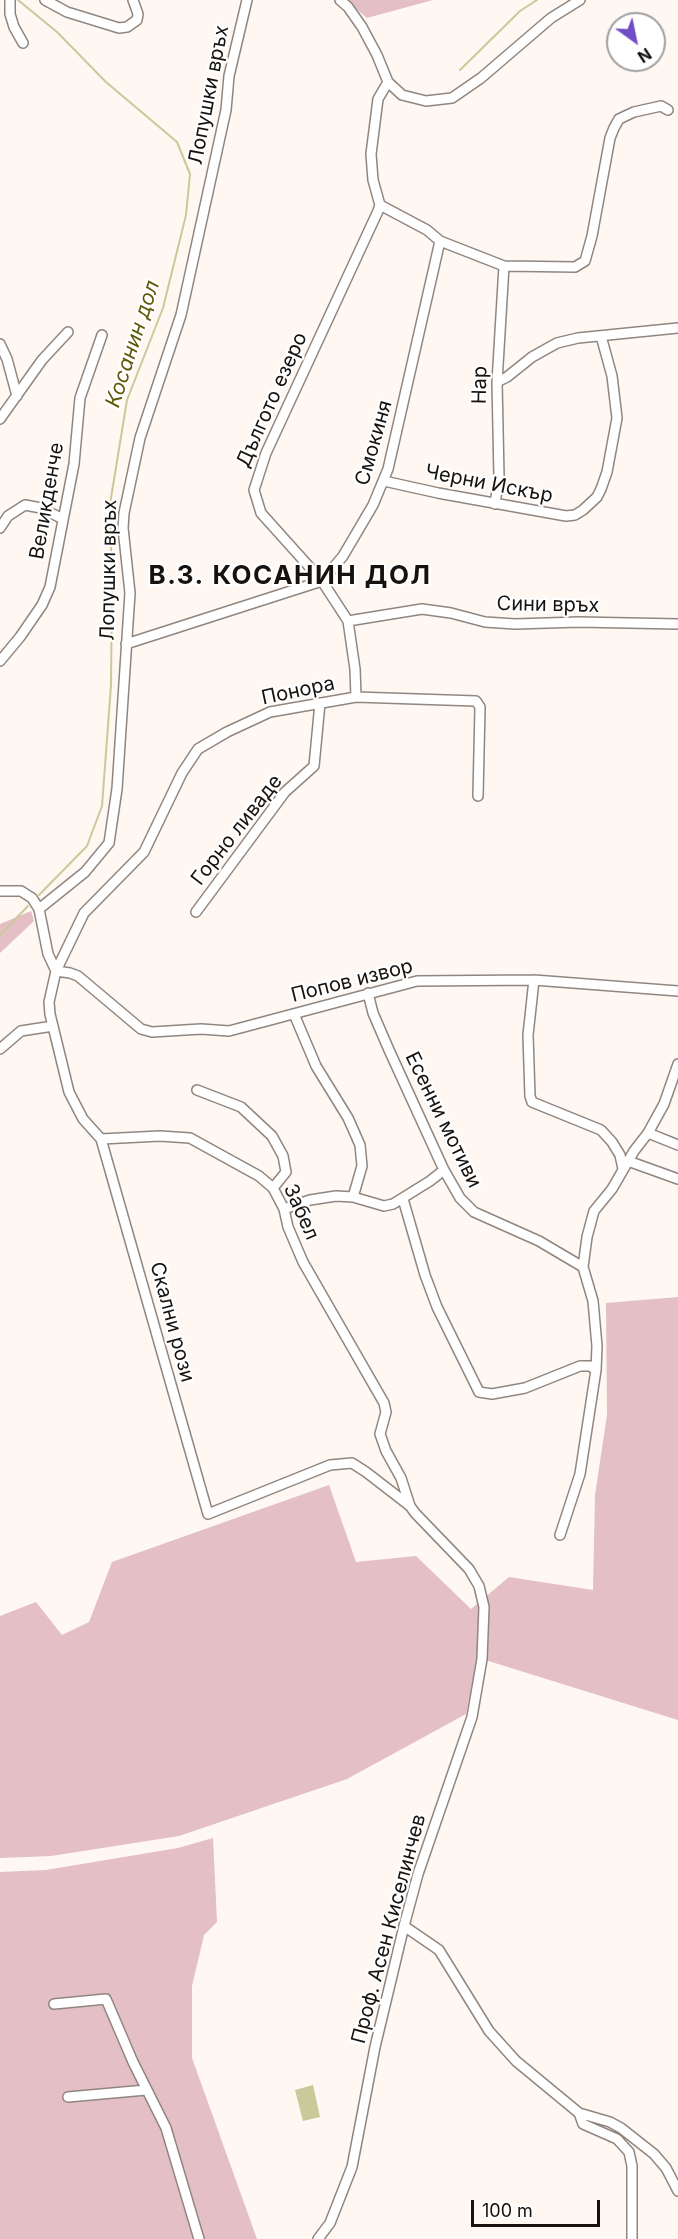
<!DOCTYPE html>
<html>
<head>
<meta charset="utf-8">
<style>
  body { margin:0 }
  #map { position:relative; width:678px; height:2239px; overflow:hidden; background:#fef7f2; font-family:Inter,sans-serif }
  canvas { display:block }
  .north { position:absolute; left:606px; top:12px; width:60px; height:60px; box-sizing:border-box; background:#fff; border:2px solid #a1a09f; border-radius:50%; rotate:147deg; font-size:16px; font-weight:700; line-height:24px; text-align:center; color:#15120f }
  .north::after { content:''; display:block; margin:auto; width:21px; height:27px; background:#704cc5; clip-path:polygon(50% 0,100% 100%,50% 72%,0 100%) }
  .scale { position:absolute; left:471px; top:2200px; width:129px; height:27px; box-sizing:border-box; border:3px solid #15120f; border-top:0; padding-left:8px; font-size:18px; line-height:21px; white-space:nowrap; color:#15120f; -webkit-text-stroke:4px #fff; paint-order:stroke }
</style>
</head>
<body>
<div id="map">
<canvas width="678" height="2239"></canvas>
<div class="north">N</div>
<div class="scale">100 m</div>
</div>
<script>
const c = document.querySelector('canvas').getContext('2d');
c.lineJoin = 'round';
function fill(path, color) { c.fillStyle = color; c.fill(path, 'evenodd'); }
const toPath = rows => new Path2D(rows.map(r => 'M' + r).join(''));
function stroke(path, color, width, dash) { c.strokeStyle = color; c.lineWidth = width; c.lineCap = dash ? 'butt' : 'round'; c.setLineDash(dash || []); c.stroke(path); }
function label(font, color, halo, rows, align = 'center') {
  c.font = font + ' Inter,sans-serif'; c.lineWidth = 4.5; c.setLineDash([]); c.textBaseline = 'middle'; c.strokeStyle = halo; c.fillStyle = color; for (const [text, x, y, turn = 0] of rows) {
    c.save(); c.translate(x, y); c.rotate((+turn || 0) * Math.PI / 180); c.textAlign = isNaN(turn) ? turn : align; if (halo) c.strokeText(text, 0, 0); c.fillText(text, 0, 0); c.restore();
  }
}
fill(toPath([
  [346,0,433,0,367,18],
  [31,911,34,921,0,953,0,924],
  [678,1297,678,1720,482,1659,479,1649,466,1714,347,1779,179,1836,51,1856,0,1858,0,1616,36,1602,62,1635,89,1622,112,1562,329,1485,356,1562,416,1556,471,1609,509,1577,593,1590,595,1495,607,1415,606,1303],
  [213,1838,217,1922,204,1935,192,1986,192,2058,257,2239,0,2239,0,1872,46,1870,178,1848]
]), '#e4bfc5');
fill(toPath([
  [313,2085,320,2117,303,2121,295,2090]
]), '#cac99a');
stroke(toPath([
  [18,0,57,32,106,82,177,142,190,174,186,215,163,308,127,400,110,504,112,583,111,685,102,806,87,846,39,895],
  [460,70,520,11,537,0],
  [0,935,28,906]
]), '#cac99a', 2);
const minor = toPath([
  [10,0,10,14,14,27,23,43],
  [45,0,67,12,119,28,127,27,137,20,138,14,133,0],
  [340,0,348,7,362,27,377,55,388,82,402,95,426,101,452,98,481,78,551,18,580,0],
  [380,205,427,230,440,241,504,266,575,267,585,261,592,236,610,138,614,128,619,119,634,112,661,106,668,110],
  [0,344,7,359,17,396],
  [497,382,507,377,532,357,557,343,578,338,678,328],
  [0,419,42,360,68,332],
  [384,481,438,493,566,516,575,515,583,510,597,497,601,489,607,472,617,418,612,376,601,336],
  [495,504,499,477,497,382,504,266],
  [0,528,8,516,25,505,41,508,63,519],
  [348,621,422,609,451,613,485,622,515,624,579,622,678,624],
  [126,644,322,581,343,556,373,505,388,469,440,241],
  [0,661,20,637,42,605,50,587,74,464,80,398,102,335],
  [356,697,355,669,348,621,322,581,261,513,254,490,266,453,378,211,380,205,373,180,371,154,378,99,388,82],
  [0,891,21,891,32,898,39,909,48,954,56,971],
  [39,909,85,872,109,843,117,789,130,593,123,528,124,513,140,438,181,315,226,110,229,76,247,0],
  [196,912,285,792,314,766,320,703],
  [56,971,70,973,78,976,141,1029,152,1032,201,1029,229,1031,417,981,534,980,678,991],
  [534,980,528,1035,530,1096,532,1102,601,1130,612,1142,620,1155,623,1169],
  [368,993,373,1013,389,1050,444,1170,460,1198,474,1212,539,1241,583,1267],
  [294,1014,316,1066,348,1118,360,1145,362,1166,353,1197],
  [0,1049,21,1031,53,1026],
  [197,1090,241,1107,272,1136,283,1156,286,1172,273,1188],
  [648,1133,678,1145],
  [101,1139,160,1136,190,1138,259,1176,273,1188,284,1209,288,1227,303,1262,384,1403,386,1412,380,1434,386,1451,401,1478,410,1506,415,1513,469,1569,479,1586,484,1607,482,1659,472,1717,418,1874,404,1926,375,2047,352,2167,330,2223,318,2239],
  [628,1161,678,1179],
  [403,1199,425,1275,437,1307,479,1392,492,1394,525,1388,580,1366,590,1366,596,1370],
  [284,1209,310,1200,336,1196,353,1197,384,1206,393,1204,430,1181,444,1170],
  [410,1506,366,1472,352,1463,330,1465,208,1514,101,1139,83,1119,69,1092,50,1014,49,1002,56,971,84,913,144,852,182,773,198,749,227,732,270,712,356,697,476,701,480,707,478,796],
  [560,1535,580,1474,596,1370,597,1346,593,1301,583,1267,587,1237,594,1211,612,1189,634,1151,648,1133,664,1104,678,1064],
  [404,1926,439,1950,489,2031,516,2061,579,2113,610,2122,621,2128,654,2154,666,2168,678,2191],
  [54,2004,106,1999,133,2062,166,2128,199,2239],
  [68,2097,146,2090],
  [579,2113,583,2124,617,2139,629,2152,632,2166,632,2239]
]);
stroke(minor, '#91867f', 12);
stroke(minor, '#fff', 9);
label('20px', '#15120f', '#fff', [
  ["Лопушки връх",209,95,-79],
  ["Нар",480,385,-89],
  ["Дългото езеро",272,400,-66],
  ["Смокиня",374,443,-74],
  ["Черни Искър",489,484,11],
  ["Великденче",47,501,-80],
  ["Лопушки връх",109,570,-89],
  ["Сини връх",548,605,1],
  ["Понора",298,691,-12],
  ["Горно ливаде",237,830,-52],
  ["Попов извор",352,981,-14],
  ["Есенни мотиви",443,1120,64],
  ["Забел",301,1212,66],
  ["Скални рози",172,1322,75],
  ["Проф. Асен Киселинчев",389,1929,-75]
]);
label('italic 21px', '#5d5a0a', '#fff', [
  ["Косанин дол",133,344,-72]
]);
c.letterSpacing = '1.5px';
label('bold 26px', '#15120f', '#fff', [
  ["В.З. КОСАНИН ДОЛ",290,576]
]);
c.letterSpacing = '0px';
</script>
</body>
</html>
